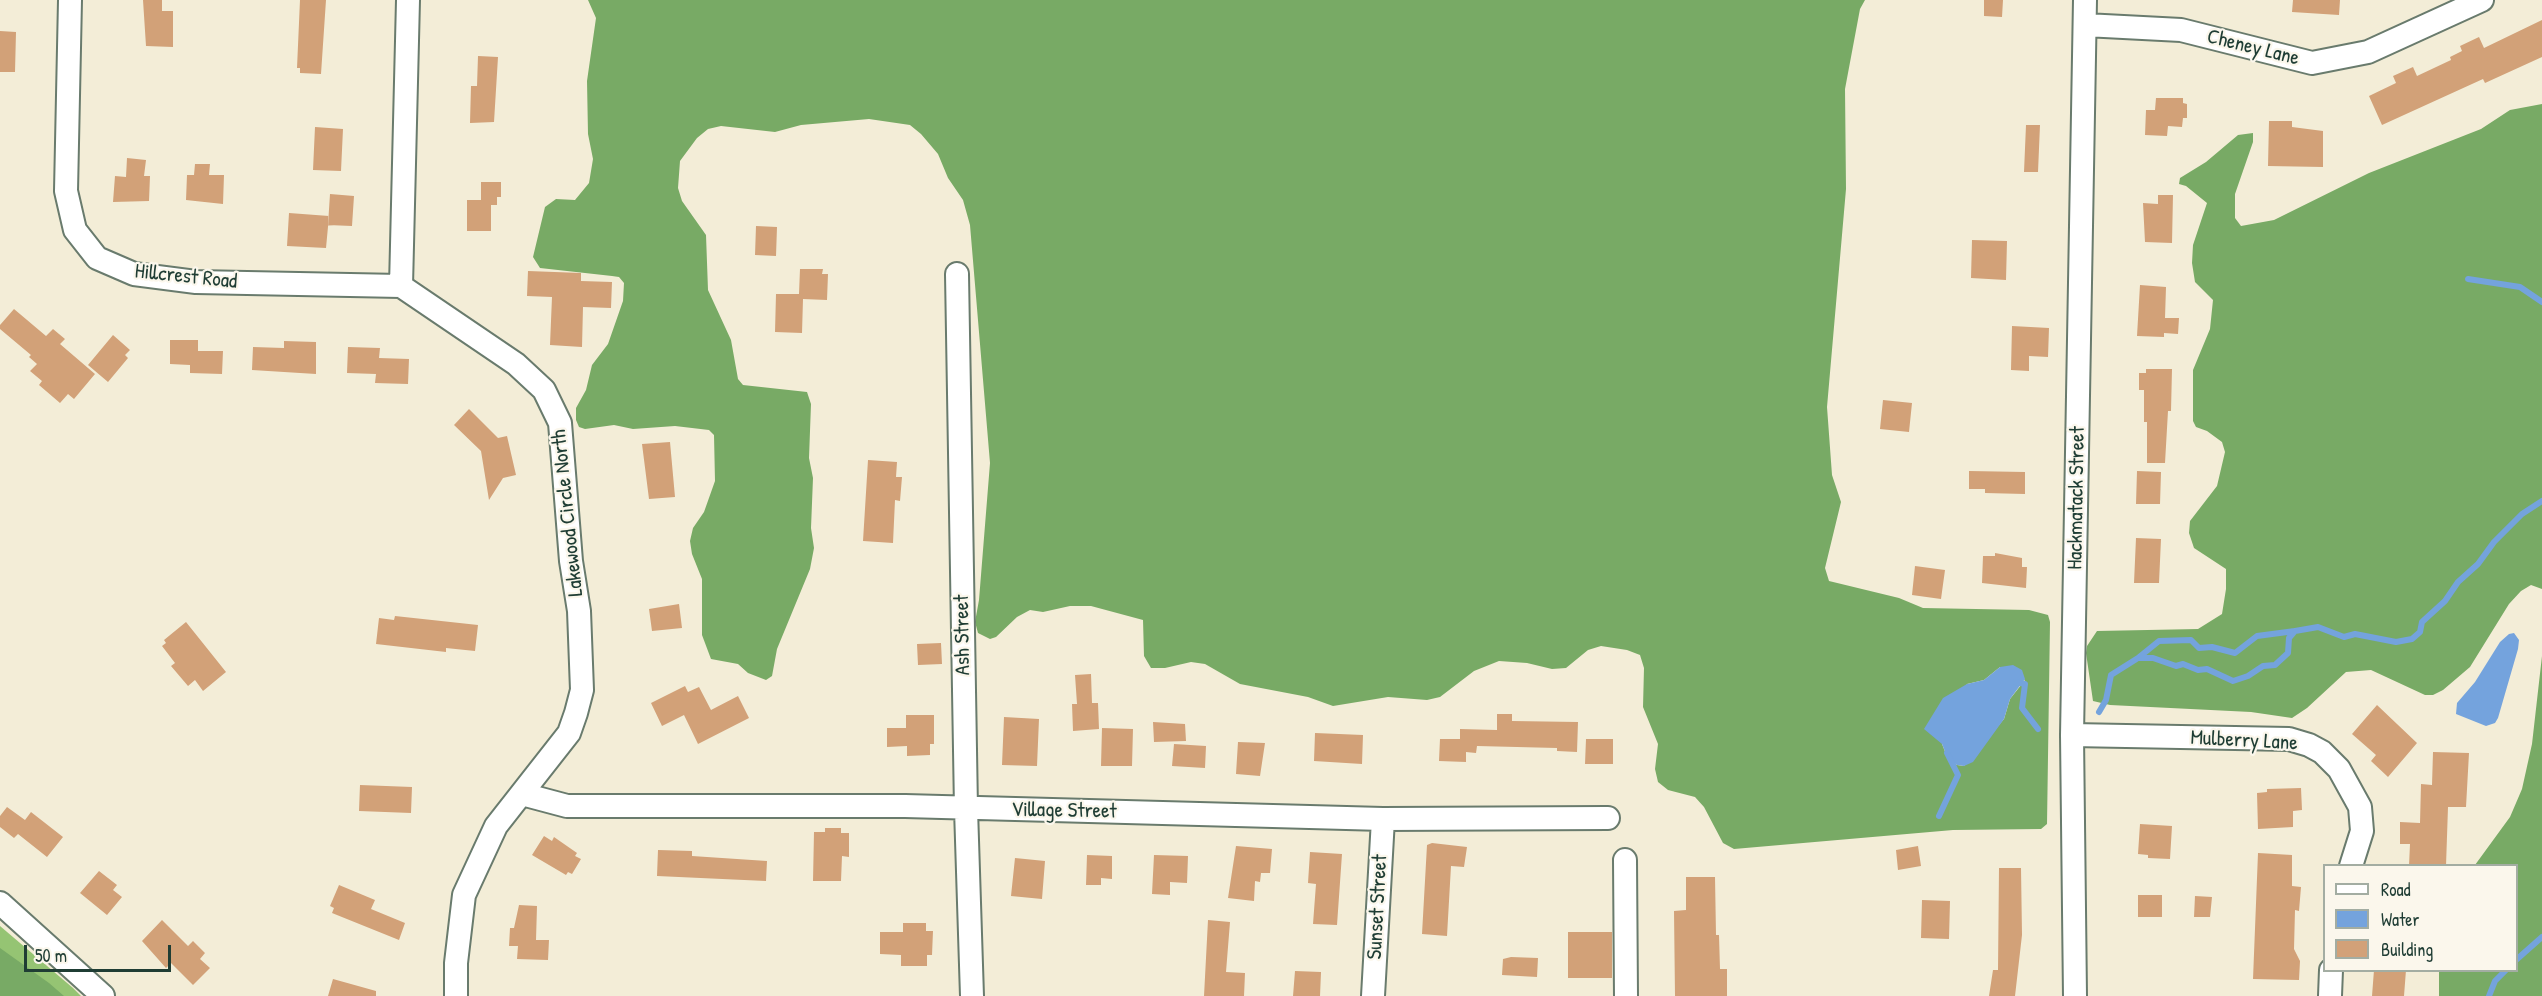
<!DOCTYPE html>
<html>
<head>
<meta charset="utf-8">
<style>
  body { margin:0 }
  #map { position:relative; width:2542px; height:996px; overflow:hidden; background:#f3edd7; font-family:"Patrick Hand",sans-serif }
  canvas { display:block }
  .legend { position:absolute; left:2323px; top:864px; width:195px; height:108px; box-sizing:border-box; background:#fbf7ec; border:2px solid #a3ada2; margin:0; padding:8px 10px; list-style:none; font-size:18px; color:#1f3d34 }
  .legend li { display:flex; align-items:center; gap:12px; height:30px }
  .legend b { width:30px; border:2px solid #a3ada2 }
  .scale { position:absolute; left:24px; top:945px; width:147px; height:27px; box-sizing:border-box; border:3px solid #1f3d34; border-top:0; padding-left:8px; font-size:18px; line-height:21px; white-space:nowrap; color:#1f3d34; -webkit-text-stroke:4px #fbf7ec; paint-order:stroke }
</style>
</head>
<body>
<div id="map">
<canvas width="2542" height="996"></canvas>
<ul class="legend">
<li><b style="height:8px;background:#fff"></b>Road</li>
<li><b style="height:16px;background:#74a3dd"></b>Water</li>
<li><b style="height:16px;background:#d2a178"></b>Building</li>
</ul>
<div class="scale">50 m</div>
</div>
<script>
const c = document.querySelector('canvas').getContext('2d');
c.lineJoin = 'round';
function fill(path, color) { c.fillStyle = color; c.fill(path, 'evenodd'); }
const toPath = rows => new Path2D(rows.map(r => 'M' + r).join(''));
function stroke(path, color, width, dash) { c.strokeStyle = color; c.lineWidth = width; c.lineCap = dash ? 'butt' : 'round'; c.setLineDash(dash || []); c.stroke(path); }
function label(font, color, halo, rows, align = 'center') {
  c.font = font + ' "Patrick Hand",sans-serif'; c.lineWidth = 4.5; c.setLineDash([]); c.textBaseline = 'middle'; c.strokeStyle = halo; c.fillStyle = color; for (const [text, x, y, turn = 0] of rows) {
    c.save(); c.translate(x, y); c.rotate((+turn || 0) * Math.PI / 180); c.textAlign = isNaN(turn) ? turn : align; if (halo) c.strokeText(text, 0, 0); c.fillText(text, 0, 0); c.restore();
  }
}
fill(toPath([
  [0,926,73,988,81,996,0,996]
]), '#95c473');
fill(toPath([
  [588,0,1865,0,1860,9,1845,89,1846,189,1827,407,1832,475,1841,502,1825,568,1829,581,1899,598,1923,608,2029,610,2048,615,2050,622,2047,824,2041,829,1953,830,1734,849,1723,843,1704,807,1695,797,1668,790,1658,782,1655,769,1658,744,1643,707,1644,668,1640,655,1627,650,1601,646,1588,650,1566,668,1552,669,1527,663,1499,661,1474,671,1440,697,1427,700,1388,697,1333,706,1308,697,1240,684,1205,664,1191,662,1165,668,1151,668,1144,656,1143,620,1091,606,1070,606,1043,612,1030,610,1017,617,996,637,990,639,978,633,975,622,979,600,990,463,970,225,963,200,948,178,938,154,921,134,910,125,869,119,801,125,775,132,721,126,708,129,697,138,680,161,678,188,682,201,706,235,708,290,731,340,738,379,743,385,807,392,811,404,809,458,813,478,811,528,814,548,810,569,777,649,772,676,766,680,748,673,738,664,711,659,702,635,702,579,692,554,690,541,693,528,704,512,715,481,714,435,709,430,675,426,633,429,614,425,585,429,579,427,576,420,576,408,586,390,592,365,608,344,623,301,624,283,619,277,612,276,540,268,533,257,545,207,556,199,575,200,589,183,593,159,588,134,587,81,596,18],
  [2000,667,2025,680,2010,699,2004,719,1964,766,1957,765,1948,759,1942,744,1967,684,1984,680],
  [2542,104,2542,589,2531,585,2521,591,2509,604,2470,667,2443,690,2433,695,2425,695,2371,670,2346,672,2307,708,2292,718,2251,712,2110,705,2093,701,2086,653,2087,646,2097,631,2198,629,2222,614,2226,589,2226,569,2194,548,2189,533,2190,521,2217,486,2225,452,2222,442,2207,431,2196,427,2193,421,2193,370,2210,329,2213,300,2195,282,2192,263,2193,245,2207,203,2186,186,2179,184,2180,178,2206,162,2238,135,2253,133,2253,142,2235,194,2235,218,2241,226,2274,220,2369,173,2481,129,2510,110],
  [2542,656,2542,996,2439,996,2439,971,2516,970,2516,866,2475,865,2510,817,2522,789,2532,744],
  [0,948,49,983,64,996,0,996]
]), '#78aa65');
fill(toPath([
  [2514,633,2519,640,2518,649,2498,718,2495,723,2486,726,2456,714,2457,703,2475,682,2500,642,2509,634],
  [2013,665,2022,670,2025,679,2010,699,2004,719,1973,762,1964,766,1957,765,1948,759,1942,744,1924,729,1943,698,1967,684,1984,680,2000,667]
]), '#74a3dd');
stroke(toPath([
  [2468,279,2520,287,2542,302],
  [2138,658,2159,641,2191,640,2199,648,2212,647,2235,653,2257,636,2295,631],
  [2016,682,2025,684,2022,708,2038,729],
  [2099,712,2106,700,2111,675,2138,658,2153,658,2176,666,2183,664,2198,670,2207,669,2233,681,2248,676,2263,666,2275,665,2288,653,2289,638,2295,631,2318,627,2344,637,2355,634,2396,642,2412,639,2420,632,2422,622,2445,601,2458,582,2478,564,2494,542,2522,514,2542,501],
  [1939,816,1958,775,1947,753],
  [2516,960,2542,937],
  [2489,996,2495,981,2506,970]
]), '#74a3dd', 6);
fill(toPath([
  [143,0,162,0,162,11,173,11,173,47,146,46],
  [300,0,326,0,321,74,300,73,300,68,297,68],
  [1984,0,2003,0,2002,17,1984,16],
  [2293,0,2340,0,2339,15,2292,12],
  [2542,20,2542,57,2485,83,2483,79,2382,125,2369,96,2396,83,2393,76,2413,67,2417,76,2451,60,2450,57,2462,51,2460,46,2479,37,2484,48],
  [0,31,16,32,15,72,0,72],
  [478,56,498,57,494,122,470,123,471,86,477,86],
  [2156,98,2183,98,2183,103,2187,104,2187,118,2183,118,2182,127,2168,126,2167,136,2145,135,2146,110,2155,110],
  [2269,121,2292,121,2292,127,2323,131,2323,167,2268,166],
  [2026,125,2040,125,2038,172,2024,172],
  [315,127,343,129,341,171,313,170],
  [127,158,146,160,144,176,150,176,149,201,113,202,115,176,126,177],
  [195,164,210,164,209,175,224,175,223,204,186,200,187,175,194,175],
  [481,182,501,182,501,197,497,197,497,205,491,205,491,231,467,231,467,200,481,200],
  [330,194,354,196,352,226,328,225],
  [2158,195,2173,195,2172,243,2145,242,2143,203,2158,204],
  [289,213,329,216,326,248,287,246],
  [756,226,777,227,776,256,755,255],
  [1972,240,2007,241,2006,280,1971,278],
  [800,269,823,269,822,274,828,274,827,300,803,299,802,333,775,332,776,294,799,294],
  [528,271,581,273,581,281,612,282,611,308,583,307,582,347,550,345,552,297,527,296],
  [2140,285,2166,287,2165,318,2179,318,2178,334,2164,333,2164,337,2137,336],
  [14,309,46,336,53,329,65,339,60,344,95,374,74,399,68,394,60,403,39,385,42,381,30,371,37,364,29,357,31,355,0,329,0,325],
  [2012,326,2049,328,2048,357,2029,356,2029,371,2011,370],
  [113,335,130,350,125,355,128,358,108,382,88,365],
  [170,340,198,340,198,351,223,351,222,374,190,373,190,365,170,364],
  [284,341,316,342,316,374,252,370,253,347,284,348],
  [348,347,380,348,379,358,409,359,408,384,375,383,376,374,347,373],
  [2146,369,2172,369,2171,411,2168,411,2165,463,2147,463,2147,422,2144,422,2144,390,2139,390,2139,373,2146,373],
  [1883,400,1912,403,1909,432,1880,429],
  [469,409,498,438,507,436,516,475,503,478,489,500,481,451,454,425],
  [670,442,675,497,649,499,642,444],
  [868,460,897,462,896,477,902,477,900,501,895,500,893,543,863,541],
  [1969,471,2025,472,2025,494,1985,493,1985,489,1969,489],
  [2137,471,2161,472,2160,504,2136,504],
  [2136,538,2161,539,2159,583,2134,583],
  [1995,553,2022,558,2022,567,2027,567,2026,588,1982,583,1983,556,1995,556],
  [1915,566,1945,570,1941,599,1912,595],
  [679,604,682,628,652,631,649,609],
  [395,616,478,625,475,651,446,648,446,652,376,644,379,618,394,620],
  [186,622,226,672,203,691,195,680,188,686,171,666,175,663,162,646,166,643,164,640],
  [941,643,942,664,918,665,917,644],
  [1091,674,1092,703,1098,703,1099,729,1073,731,1072,704,1077,704,1075,675],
  [685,686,688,692,699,687,711,710,738,696,749,718,698,744,684,715,662,726,651,703],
  [2377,705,2417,743,2388,777,2371,761,2376,755,2352,734],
  [1497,714,1512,714,1512,721,1578,722,1577,752,1557,751,1557,748,1477,746,1476,753,1466,752,1466,762,1439,761,1440,739,1460,739,1460,729,1497,730],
  [906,715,934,715,934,744,930,744,930,755,907,756,907,746,887,747,887,728,906,728],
  [1004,717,1039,719,1037,766,1002,765],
  [1153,722,1185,724,1186,741,1154,742],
  [1102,728,1133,729,1132,766,1101,766],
  [1315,733,1363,735,1362,764,1314,761],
  [1586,739,1613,739,1613,764,1585,764],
  [1238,742,1265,743,1260,776,1236,774],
  [1174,744,1206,746,1205,768,1172,766],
  [2433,752,2469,753,2466,807,2448,807,2446,866,2409,866,2410,844,2400,844,2400,822,2420,823,2421,784,2432,785],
  [360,785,412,787,411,813,359,811],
  [2301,788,2302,810,2293,811,2293,827,2258,829,2257,793,2267,792,2267,789],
  [7,807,25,820,31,812,63,837,47,857,18,834,14,838,0,827,0,816],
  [2140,824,2172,826,2170,859,2148,858,2148,855,2138,854],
  [825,828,841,828,841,833,849,833,849,857,842,856,841,881,813,881,814,832,825,832],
  [544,836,552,841,554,837,577,853,575,856,581,859,572,874,568,872,566,875,532,855],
  [1432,843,1467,847,1464,867,1451,866,1447,936,1422,934,1427,845],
  [1236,846,1272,849,1270,873,1261,873,1260,882,1255,881,1254,901,1228,898],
  [1918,846,1921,866,1898,870,1896,850],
  [658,850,692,851,692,856,767,861,766,881,657,876],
  [1310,852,1342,854,1337,925,1313,924,1316,884,1308,883],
  [2258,853,2292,855,2292,886,2301,887,2299,911,2295,910,2294,949,2300,961,2299,980,2253,979],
  [1087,855,1112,856,1112,879,1101,878,1101,885,1086,885],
  [1154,855,1188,856,1187,883,1170,882,1170,895,1152,894],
  [1015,858,1045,861,1042,899,1011,896],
  [1999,868,2021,868,2022,935,2015,996,1989,996,1993,970,1998,970],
  [99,871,117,885,113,890,122,897,107,915,80,893],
  [1686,877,1715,877,1716,935,1719,935,1720,969,1727,969,1727,996,1675,996,1674,911,1686,910],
  [339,885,375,900,371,909,405,923,399,940,332,913,334,908,330,906],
  [2138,895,2162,895,2162,917,2138,917],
  [2195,896,2212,897,2210,917,2194,917],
  [1922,900,1950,901,1949,939,1921,938],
  [519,905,537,906,536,940,549,940,548,960,517,959,518,946,509,946,510,928,514,928],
  [162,920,188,946,193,941,205,953,200,959,210,968,193,985,171,963,166,968,142,941],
  [1208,920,1230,922,1226,972,1245,973,1244,996,1204,996],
  [903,923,926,923,926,931,933,931,932,955,927,955,927,966,901,966,901,955,880,954,880,932,903,932],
  [1568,932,1612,932,1612,978,1568,978],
  [1511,957,1538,958,1537,977,1502,975,1503,959],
  [2374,970,2406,970,2404,996,2372,996],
  [1295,971,1321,972,1320,996,1293,996],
  [333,979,376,991,376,996,328,996]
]), '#d2a178');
const minor = toPath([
  [70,0,66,191,75,230,97,258,134,274,196,282,401,286],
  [408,0,401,286,516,364,544,390,560,423,571,561,579,611,582,690,576,713,569,733,496,826,464,895,456,963,456,996],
  [2085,25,2181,30,2312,63,2368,52,2482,0],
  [957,274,966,809,972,996],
  [2072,735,2289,739,2309,745,2322,752,2339,769,2360,807,2362,831,2351,866],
  [522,794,567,806,905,806,1383,819,1608,818],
  [1625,860,1626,996],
  [0,903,103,996],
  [1373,996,1383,819],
  [2075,996,2072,735,2085,0],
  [2330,996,2331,970]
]);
stroke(minor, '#697b6d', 26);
stroke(minor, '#fff', 22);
label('21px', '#1f3d34', '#fbf7ec', [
  ["Cheney Lane",2253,48,14],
  ["Hillcrest Road",186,277,6],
  ["Hackmatack Street",2077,498,-89],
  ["Lakewood Circle North",568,513,-96],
  ["Ash Street",963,635,-91],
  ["Mulberry Lane",2244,741,3],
  ["Village Street",1064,811,1],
  ["Sunset Street",1378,907,-87]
]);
</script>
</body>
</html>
